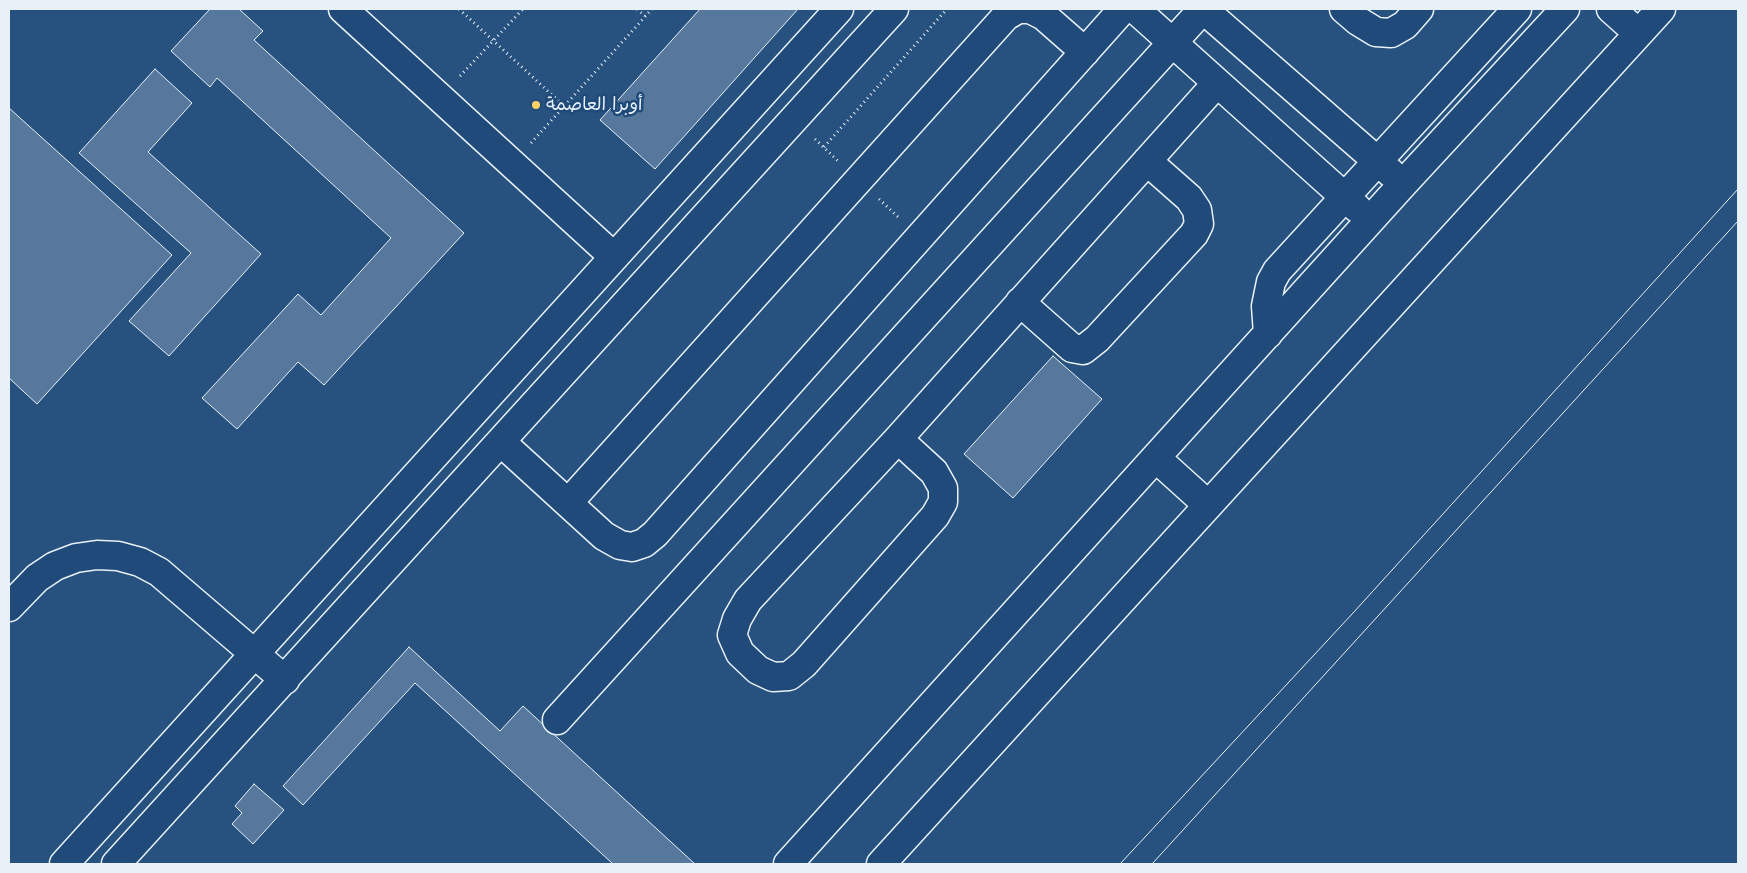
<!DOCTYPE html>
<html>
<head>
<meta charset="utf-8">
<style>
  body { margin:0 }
  #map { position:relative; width:1747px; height:873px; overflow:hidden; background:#27517f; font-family:"Comic Neue",sans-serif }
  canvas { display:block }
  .frame { position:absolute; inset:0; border:10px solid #e8f1f8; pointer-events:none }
</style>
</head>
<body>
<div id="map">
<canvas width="1747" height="873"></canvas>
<div class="frame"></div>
</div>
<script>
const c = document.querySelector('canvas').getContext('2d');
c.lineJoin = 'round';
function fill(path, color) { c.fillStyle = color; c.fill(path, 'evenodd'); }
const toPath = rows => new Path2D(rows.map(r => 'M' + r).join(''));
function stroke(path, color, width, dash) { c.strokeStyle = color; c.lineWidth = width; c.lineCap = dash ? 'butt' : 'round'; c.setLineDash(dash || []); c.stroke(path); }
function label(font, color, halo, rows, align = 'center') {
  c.font = font + ' "Comic Neue","Playpen Sans Arabic",sans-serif'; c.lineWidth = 5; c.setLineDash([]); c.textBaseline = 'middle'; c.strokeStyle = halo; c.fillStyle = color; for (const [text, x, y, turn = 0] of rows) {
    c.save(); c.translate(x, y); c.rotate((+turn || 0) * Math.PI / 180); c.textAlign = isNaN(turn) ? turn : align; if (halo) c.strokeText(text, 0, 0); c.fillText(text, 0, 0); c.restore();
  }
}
const building = toPath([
  [210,9,239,9,263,31,254,40,464,233,324,385,298,362,237,429,202,398,298,294,321,315,391,238,217,78,210,87,171,51,210,9],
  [700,9,798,9,655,169,600,120,700,9],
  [155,69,192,103,148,152,261,254,169,356,129,321,191,253,79,153,155,69],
  [9,108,172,255,37,404,9,378,9,108],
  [1053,356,1102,399,1013,498,964,454,1053,356],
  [409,647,500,731,523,706,695,864,613,864,415,683,303,805,283,786,409,647],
  [254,784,284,810,253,844,232,824,242,813,235,806,254,784]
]);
fill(building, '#57789d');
stroke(building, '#e8f1f8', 1);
const minor = toPath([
  [343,9,614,257],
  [1135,9,1357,208],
  [1203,9,1391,173],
  [1344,9,1358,21,1376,32,1391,33,1405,25,1419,9],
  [1611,9,1638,33],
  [1020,302,1072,348,1083,350,1097,339,1194,234,1199,224,1197,210,1189,198,1147,161],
  [1268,334,1266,306,1271,282,1277,271,1517,9],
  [898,439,934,472,943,488,943,502,935,516,804,664,789,676,773,677,758,670,740,653,732,635,737,619,748,600,898,439,1217,83],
  [501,442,604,536,620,545,632,547,644,543,655,534,1123,9],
  [1156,458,1208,505],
  [568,503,1006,16,1018,9,1030,9,1044,16,1085,52],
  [9,607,37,578,55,566,76,558,97,555,118,556,140,562,159,572,285,680],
  [557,720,1203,9],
  [64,864,839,9],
  [116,864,894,9],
  [788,864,1403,184,1565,9],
  [881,864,1661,9]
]);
stroke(minor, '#e8f1f8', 31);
stroke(toPath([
  [459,9,564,106],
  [637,9,645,16],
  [460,76,523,9],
  [815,139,838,161],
  [531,143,652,9],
  [824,147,947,9],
  [879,199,898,217]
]), '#e8f1f8', 3, [1, 4]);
stroke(minor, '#1f4a7a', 28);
stroke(toPath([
  [1120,864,1353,613,1738,189],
  [1152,864,1738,221]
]), '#e8f1f8', 1);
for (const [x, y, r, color] of [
  [536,105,5,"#ffd166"]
]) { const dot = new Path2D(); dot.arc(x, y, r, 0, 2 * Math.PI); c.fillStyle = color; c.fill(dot); stroke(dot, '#1f4a7a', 2); }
label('18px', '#e8f1f8', '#1f4a7a', [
  ["أوبرا العاصمة",546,105]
], 'left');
</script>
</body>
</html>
